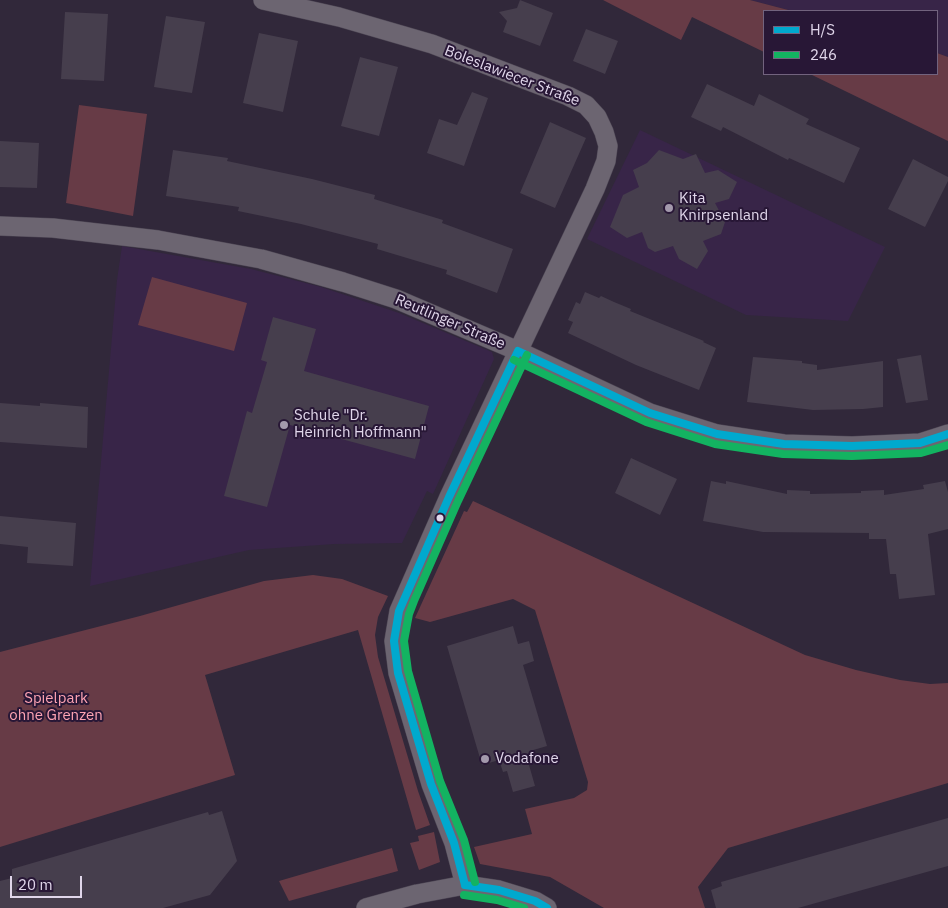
<!DOCTYPE html>
<html>
<head>
<meta charset="utf-8">
<style>
  body { margin:0 }
  #map { position:relative; width:948px; height:908px; overflow:hidden; background:#31283a; font-family:"IBM Plex Sans",sans-serif }
  canvas { display:block }
  .legend { position:absolute; left:763px; top:10px; width:175px; height:65px; box-sizing:border-box; background:#281736; border:1px solid #72637e; margin:0; padding:6px 9px; list-style:none; font-size:15px; color:#e0d6ea }
  .legend li { display:flex; align-items:center; gap:10px; height:25px }
  .legend b { width:25px; border:1px solid #72637e }
  .scale { position:absolute; left:10px; top:876px; width:72px; height:22px; box-sizing:border-box; border:2px solid #e0d6ea; border-top:0; padding-left:6px; font-size:15px; line-height:18px; white-space:nowrap; color:#e0d6ea; -webkit-text-stroke:4px #281736; paint-order:stroke }
</style>
</head>
<body>
<div id="map">
<canvas width="948" height="908"></canvas>
<ul class="legend">
<li><b style="height:6px;background:#00a9ce"></b>H/S</li>
<li><b style="height:6px;background:#13b361"></b>246</li>
</ul>
<div class="scale">20 m</div>
</div>
<script>
const c = document.querySelector('canvas').getContext('2d');
c.lineJoin = 'round';
function fill(path, color) { c.fillStyle = color; c.fill(path, 'evenodd'); }
const toPath = rows => new Path2D(rows.map(r => 'M' + r).join(''));
function stroke(path, color, width, dash) { c.strokeStyle = color; c.lineWidth = width; c.lineCap = dash ? 'butt' : 'round'; c.setLineDash(dash || []); c.stroke(path); }
function label(font, color, halo, rows, align = 'center') {
  c.font = font + ' "IBM Plex Sans",sans-serif'; c.lineWidth = 4; c.setLineDash([]); c.textBaseline = 'middle'; c.strokeStyle = halo; c.fillStyle = color; for (const [text, x, y, turn = 0] of rows) {
    c.save(); c.translate(x, y); c.rotate((+turn || 0) * Math.PI / 180); c.textAlign = isNaN(turn) ? turn : align; if (halo) c.strokeText(text, 0, 0); c.fillText(text, 0, 0); c.restore();
  }
}
fill(toPath([
  [750,0,948,0,948,57,937,53,937,11,792,11],
  [640,130,885,247,848,321,746,315,587,239],
  [122,246,251,269,321,287,399,313,492,352,494,359,433,494,427,491,402,543,334,544,249,550,90,586,117,280]
]), '#382548');
fill(toPath([
  [603,0,750,0,792,11,764,11,764,52,692,17,681,40],
  [937,53,948,57,948,141,810,74,937,74],
  [79,105,147,114,133,216,66,203],
  [152,277,247,303,234,351,138,325],
  [473,501,805,655,856,670,900,680,930,684,948,683,948,783,728,848,698,887,705,908,604,908,550,877,480,864,474,847,532,834,525,809,574,798,587,790,588,782,535,610,513,599,430,622,415,618,464,511,467,512],
  [313,575,342,579,388,596,378,617,375,635,378,657,418,791,430,825,416,830,358,630,205,675,235,775,0,847,0,652,140,616,264,581],
  [434,832,440,862,419,870,410,843,419,841,418,836],
  [392,848,398,871,289,901,279,881]
]), '#673b46');
fill(toPath([
  [520,0,553,13,540,46,503,32,507,21,499,12,517,8],
  [65,12,108,14,104,81,61,79],
  [166,16,205,22,192,93,154,87],
  [586,29,618,41,605,74,573,61],
  [259,33,298,41,283,112,243,103],
  [360,57,398,67,379,136,341,126],
  [707,84,754,106,759,94,809,119,806,124,860,148,844,183,789,158,788,160,723,127,721,131,691,117],
  [472,92,488,98,464,166,427,153,439,119,457,125],
  [550,122,586,138,555,208,520,193],
  [0,141,39,143,37,188,0,187],
  [173,150,228,158,227,161,312,179,375,195,374,199,443,220,442,223,513,249,497,293,446,274,447,270,377,249,378,244,301,224,238,211,239,207,166,196],
  [659,150,683,159,696,154,705,173,718,170,737,182,729,199,715,203,725,222,721,234,703,241,708,251,697,269,679,259,673,246,655,252,648,248,642,232,627,238,610,227,623,195,639,187,633,170,647,163],
  [913,159,948,177,948,181,925,227,888,209],
  [585,292,599,298,601,296,614,302,631,309,630,311,704,341,703,342,716,348,699,390,636,365,568,333,573,322,568,320,576,302,580,304],
  [273,317,316,329,304,371,429,406,415,459,290,425,267,507,224,496,247,411,252,413,267,362,261,360],
  [921,355,928,400,906,403,897,359],
  [753,357,802,361,802,363,817,365,817,370,883,361,883,407,863,409,813,410,747,402],
  [0,403,40,406,40,403,88,407,87,448,0,442],
  [631,458,677,479,660,515,615,493],
  [711,481,726,484,726,481,787,494,787,490,810,491,810,494,861,493,861,491,884,490,884,495,924,489,923,485,945,481,948,492,948,529,928,534,935,595,899,599,896,574,890,574,886,539,869,539,869,533,763,532,703,521],
  [0,516,76,523,73,566,27,563,28,547,0,544],
  [513,626,518,644,529,641,534,661,523,665,547,746,530,751,534,763,529,765,535,786,513,792,507,771,503,772,499,760,482,765,447,646],
  [222,811,237,861,210,895,163,908,0,908,0,881,12,878,12,869,208,812,209,815],
  [948,818,948,866,798,908,716,908,711,890,722,886,721,882]
]), '#463e4d');
const street = toPath([
  [263,0,339,17,432,44,568,96,586,105,597,117,604,132,608,146,606,161,595,189,449,497,399,611,394,641,398,673,431,784,454,843,465,885],
  [0,226,53,228,158,240,261,259,343,282,396,299,518,351,650,413,717,434,784,444,852,446,920,443,948,434],
  [366,908,417,894,465,885,499,890,535,901,547,908]
]);
stroke(street, '#4d4654', 20);
stroke(street, '#6c6571', 19);
stroke(toPath([
  [518,351,650,413,717,434,784,444,852,446,920,443,948,434],
  [465,885,454,843,431,784,398,673,394,641,399,611,449,497,518,351],
  [465,885,499,890,535,901,547,908]
]), '#00a9ce', 8);
stroke(toPath([
  [514,360,646,422,715,444,783,454,852,456,921,453,948,445],
  [475,882,464,840,440,781,408,671,404,641,409,614,414,601,458,501,527,355],
  [464,895,497,900,524,908]
]), '#13b361', 8);
for (const [x, y, r, color] of [
  [669,208,5,"#a399ac"],
  [284,425,5,"#a399ac"],
  [440,518,4.5,"#e0d6ea"],
  [485,759,5,"#a399ac"]
]) { const dot = new Path2D(); dot.arc(x, y, r, 0, 2 * Math.PI); c.fillStyle = color; c.fill(dot); stroke(dot, '#281736', 2); }
label('15px', '#e0d6ea', '#281736', [
  ["Boleslawiecer Straße",512,76,21],
  ["Reutlinger Straße",450,322,23]
]);
label('15px', '#e0d6ea', '#281736', [
  ["Kita",679,199],
  ["Knirpsenland",679,216],
  ["Schule \"Dr.",294,416],
  ["Heinrich Hoffmann\"",294,433],
  ["Vodafone",495,759]
], 'left');
label('15px', '#fda3b3', '#281736', [
  ["Spielpark",56,699],
  ["ohne Grenzen",56,716]
]);
</script>
</body>
</html>
